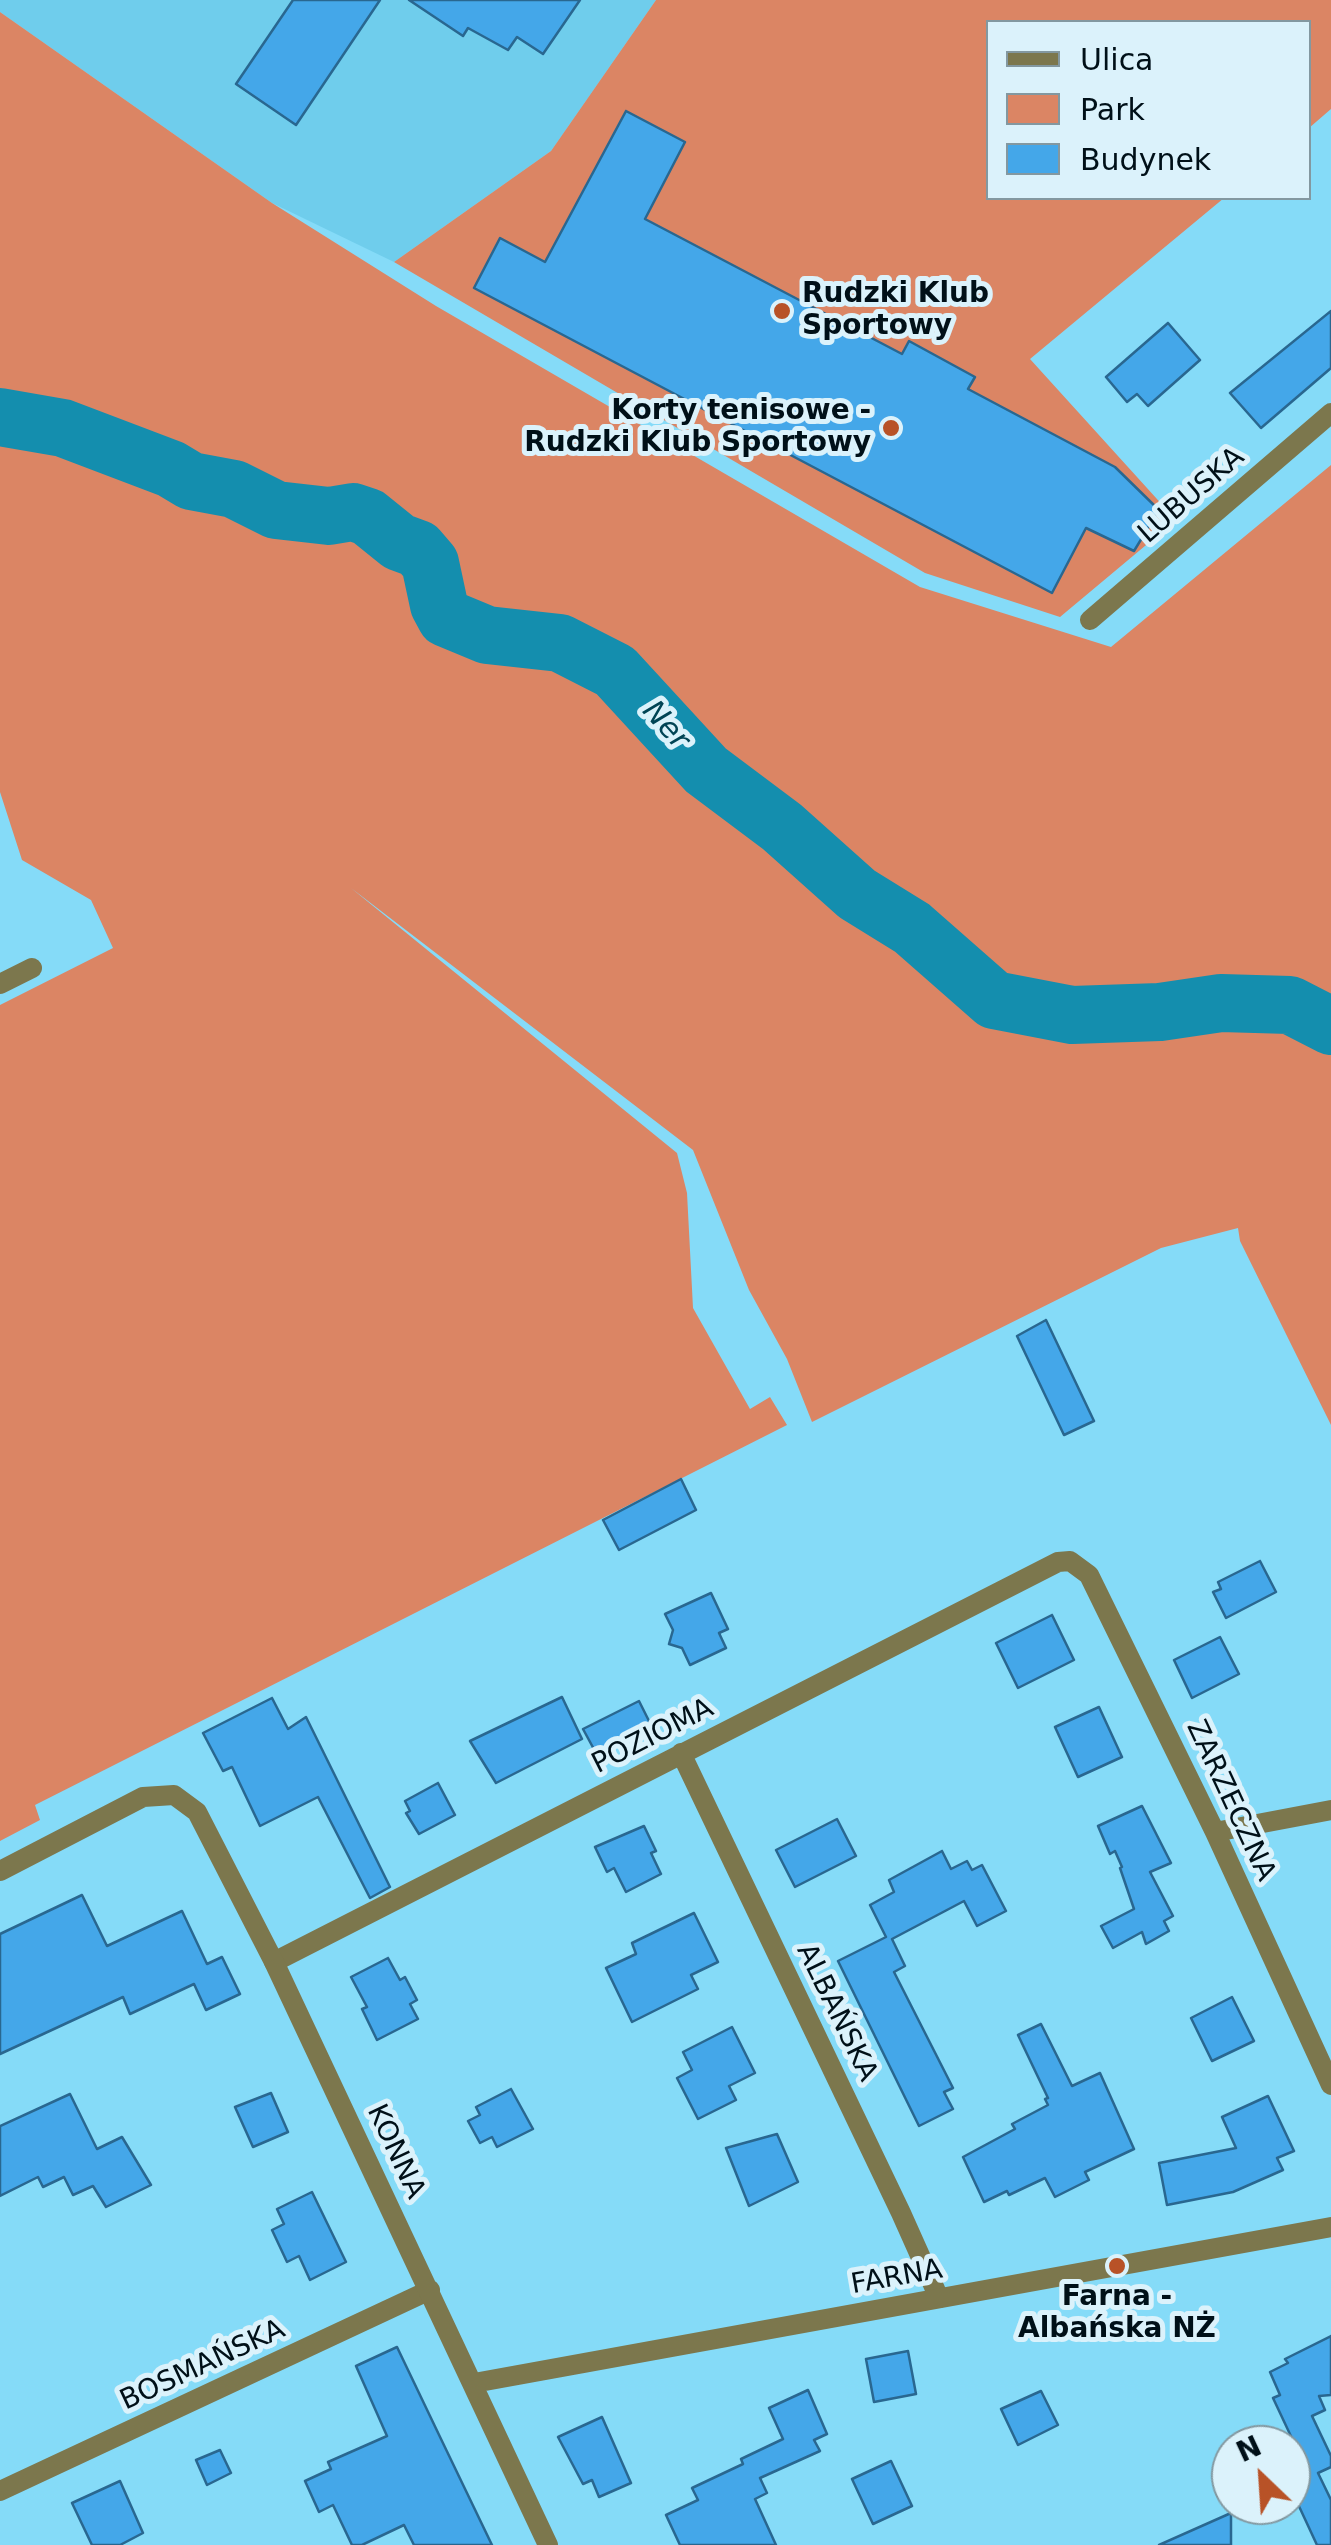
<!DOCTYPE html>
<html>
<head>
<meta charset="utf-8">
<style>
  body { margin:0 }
  #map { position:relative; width:1331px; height:2545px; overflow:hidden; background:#85dbf8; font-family:"DejaVu Sans",sans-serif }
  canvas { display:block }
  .legend { position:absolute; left:986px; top:20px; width:325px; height:180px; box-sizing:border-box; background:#dbf2fb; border:2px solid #8398a0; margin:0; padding:12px 18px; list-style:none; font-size:30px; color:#001018 }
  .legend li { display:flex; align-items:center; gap:20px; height:50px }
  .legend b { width:50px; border:2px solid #8398a0 }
  .north { position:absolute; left:1211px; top:2425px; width:100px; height:100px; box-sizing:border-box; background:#dbf2fb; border:2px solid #8398a0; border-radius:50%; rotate:335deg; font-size:28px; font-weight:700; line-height:40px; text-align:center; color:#001018 }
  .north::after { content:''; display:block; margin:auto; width:35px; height:45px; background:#b85227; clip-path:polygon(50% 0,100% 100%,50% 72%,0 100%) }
</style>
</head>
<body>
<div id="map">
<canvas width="1331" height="2545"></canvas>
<ul class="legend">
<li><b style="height:12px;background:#7c774d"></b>Ulica</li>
<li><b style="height:28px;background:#db8564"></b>Park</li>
<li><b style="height:28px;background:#44a7e9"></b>Budynek</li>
</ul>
<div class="north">N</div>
</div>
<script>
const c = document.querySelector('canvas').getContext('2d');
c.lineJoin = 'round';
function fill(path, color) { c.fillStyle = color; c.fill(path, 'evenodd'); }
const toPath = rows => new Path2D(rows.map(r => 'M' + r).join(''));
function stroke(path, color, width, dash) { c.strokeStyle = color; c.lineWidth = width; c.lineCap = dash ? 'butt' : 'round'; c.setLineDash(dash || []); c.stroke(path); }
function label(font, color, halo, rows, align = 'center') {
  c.font = font + ' "DejaVu Sans",sans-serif'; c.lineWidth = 10; c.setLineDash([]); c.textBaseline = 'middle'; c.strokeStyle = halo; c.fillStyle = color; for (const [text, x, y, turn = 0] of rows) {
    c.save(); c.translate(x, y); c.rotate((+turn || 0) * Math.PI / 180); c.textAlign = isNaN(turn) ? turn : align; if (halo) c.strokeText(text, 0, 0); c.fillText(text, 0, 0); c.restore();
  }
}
fill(toPath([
  [0,0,656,0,551,151,394,262,272,203,0,12]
]), '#6fcdec');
fill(toPath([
  [656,0,1331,0,1331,109,1309,128,1308,22,988,22,988,198,1224,198,1030,359,1176,520,1060,617,925,573,394,262,551,151],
  [0,12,272,203,436,306,920,587,1111,647,1331,465,1331,1425,1240,1241,1238,1228,1161,1248,812,1422,787,1359,749,1290,693,1150,351,888,677,1153,687,1193,693,1308,750,1409,770,1397,787,1425,35,1805,40,1820,0,1841,0,1005,113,948,91,900,22,860,0,792]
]), '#db8564');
stroke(toPath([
  [0,417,63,428,171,469,191,481,234,489,276,510,329,516,353,512,368,517,399,542,418,549,430,563,439,605,446,618,487,635,560,643,615,671,706,770,782,827,857,894,912,928,994,1000,1072,1015,1160,1012,1221,1003,1290,1005,1331,1026]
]), '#148eae', 58);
const building = toPath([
  [293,0,380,0,296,125,236,84,293,0],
  [409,0,580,0,543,54,517,37,508,50,468,28,463,36,409,0],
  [626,111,685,142,645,219,902,354,909,341,975,377,968,389,1115,467,1159,510,1134,551,1086,528,1052,593,474,288,500,238,545,262,626,111],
  [1331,311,1331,368,1261,428,1230,393,1331,311],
  [1168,323,1200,360,1148,406,1137,394,1127,402,1106,377,1168,323],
  [1046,1320,1094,1421,1064,1435,1017,1336,1046,1320],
  [681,1479,696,1510,619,1550,603,1520,681,1479],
  [1260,1561,1276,1592,1226,1618,1213,1592,1221,1589,1218,1582,1260,1561],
  [711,1593,728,1629,719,1633,726,1648,690,1665,682,1648,669,1644,673,1630,665,1614,711,1593],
  [1052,1615,1074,1660,1018,1688,996,1643,1052,1615],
  [1220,1637,1239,1674,1192,1698,1174,1660,1220,1637],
  [562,1697,582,1739,496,1783,470,1741,562,1697],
  [272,1698,288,1729,306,1717,390,1887,370,1898,318,1797,260,1826,232,1767,223,1771,203,1733,272,1698],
  [639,1701,651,1725,596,1753,583,1729,639,1701],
  [1099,1707,1122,1757,1078,1777,1055,1727,1099,1707],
  [438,1783,455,1815,419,1834,406,1813,410,1811,405,1801,438,1783],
  [1142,1806,1171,1863,1150,1872,1173,1916,1164,1921,1169,1931,1146,1944,1142,1932,1113,1948,1101,1926,1134,1909,1120,1868,1122,1867,1115,1851,1110,1854,1098,1826,1142,1806],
  [837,1819,856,1856,795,1887,776,1850,837,1819],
  [644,1826,656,1851,651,1853,661,1874,626,1892,614,1868,607,1872,595,1847,644,1826],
  [942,1851,951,1869,967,1861,972,1870,982,1865,1006,1911,977,1926,964,1901,892,1939,905,1966,894,1972,953,2088,944,2092,953,2109,919,2126,838,1961,886,1937,870,1905,894,1892,889,1880,942,1851],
  [82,1895,107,1946,182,1911,207,1964,222,1957,240,1994,206,2010,194,1984,130,2014,123,1997,0,2054,0,1934,82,1895],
  [694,1913,718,1962,691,1975,698,1989,632,2022,606,1968,636,1954,632,1943,694,1913],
  [388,1958,400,1980,405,1977,417,2000,410,2004,418,2019,377,2040,362,2009,367,2007,351,1977,388,1958],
  [1232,1997,1254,2041,1212,2061,1191,2018,1232,1997],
  [1041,2024,1072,2086,1100,2073,1134,2149,1085,2172,1089,2180,1055,2197,1045,2178,1009,2195,1007,2191,984,2202,963,2157,1015,2129,1012,2124,1048,2105,1045,2099,1048,2098,1018,2035,1041,2024],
  [732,2027,755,2073,729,2086,736,2100,698,2119,677,2078,692,2070,683,2052,732,2027],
  [511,2089,533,2129,497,2147,492,2137,480,2143,468,2121,480,2115,476,2107,511,2089],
  [271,2093,288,2132,253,2147,235,2107,271,2093],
  [70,2094,97,2149,122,2137,151,2185,106,2207,93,2186,73,2195,64,2177,43,2187,38,2177,0,2196,0,2126,70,2094],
  [1268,2096,1294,2151,1277,2158,1283,2170,1233,2192,1167,2205,1159,2163,1236,2148,1222,2117,1268,2096],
  [777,2134,798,2182,749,2206,726,2148,777,2134],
  [312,2192,346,2262,310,2280,299,2256,287,2262,272,2230,284,2224,277,2209,312,2192],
  [1331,2336,1331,2395,1319,2396,1325,2410,1312,2416,1331,2456,1331,2467,1318,2473,1331,2500,1331,2545,1317,2545,1291,2489,1291,2470,1304,2464,1273,2398,1280,2395,1270,2372,1288,2363,1285,2359,1331,2336],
  [397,2347,441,2439,492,2545,414,2545,404,2525,362,2545,352,2545,333,2505,319,2512,305,2481,331,2469,328,2462,387,2436,356,2366,397,2347],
  [908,2351,916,2394,874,2402,866,2359,908,2351],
  [808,2390,827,2434,814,2440,820,2451,760,2478,767,2493,755,2499,776,2545,680,2545,666,2515,698,2500,692,2488,743,2464,741,2459,783,2439,769,2408,808,2390],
  [1041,2391,1058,2425,1018,2445,1001,2409,1041,2391],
  [602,2417,631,2483,599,2497,592,2480,583,2484,558,2437,602,2417],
  [220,2450,231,2473,207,2485,196,2460,220,2450],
  [891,2461,912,2506,873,2524,852,2479,891,2461],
  [120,2481,143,2533,120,2545,92,2545,72,2503,120,2481],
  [1231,2513,1231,2545,1159,2545,1231,2513]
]);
fill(building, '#44a7e9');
stroke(building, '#296790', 2.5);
stroke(toPath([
  [1090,620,1331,413],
  [0,984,32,968],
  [681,1753,901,2213,939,2298],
  [1215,1832,1331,1810],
  [274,1962,1058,1562,1070,1561,1089,1575,1215,1832,1331,2085],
  [0,2491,430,2290]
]), '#7c774d', 20);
stroke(toPath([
  [0,1871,143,1797,174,1795,197,1812,274,1962,548,2545],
  [474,2383,1331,2227]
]), '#7c774d', 20);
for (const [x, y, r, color] of [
  [782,311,10,"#b85227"],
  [891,428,10,"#b85227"],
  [1117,2266,10,"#b85227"]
]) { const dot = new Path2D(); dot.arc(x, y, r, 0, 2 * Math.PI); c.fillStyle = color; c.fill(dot); stroke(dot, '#dbf2fb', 4); }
label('bold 28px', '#001018', '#dbf2fb', [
  ["Rudzki Klub",802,295],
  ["Sportowy",802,327],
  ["Korty tenisowe -",871,412,"right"],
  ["Rudzki Klub Sportowy",871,444,"right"],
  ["Farna -",1117,2298,"center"],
  ["Albańska NŻ",1117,2330,"center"]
], 'left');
label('28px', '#001018', '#dbf2fb', [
  ["LUBUSKA",1192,496,-41],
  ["POZIOMA",653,1737,-27],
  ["ZARZECZNA",1230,1801,65],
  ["ALBAŃSKA",836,2013,64],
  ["KONNA",395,2152,65],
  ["FARNA",897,2278,-10],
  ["BOSMAŃSKA",203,2366,-25]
]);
label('italic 30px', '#014455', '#dbf2fb', [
  ["Ner",665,726,48]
]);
</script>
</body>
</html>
